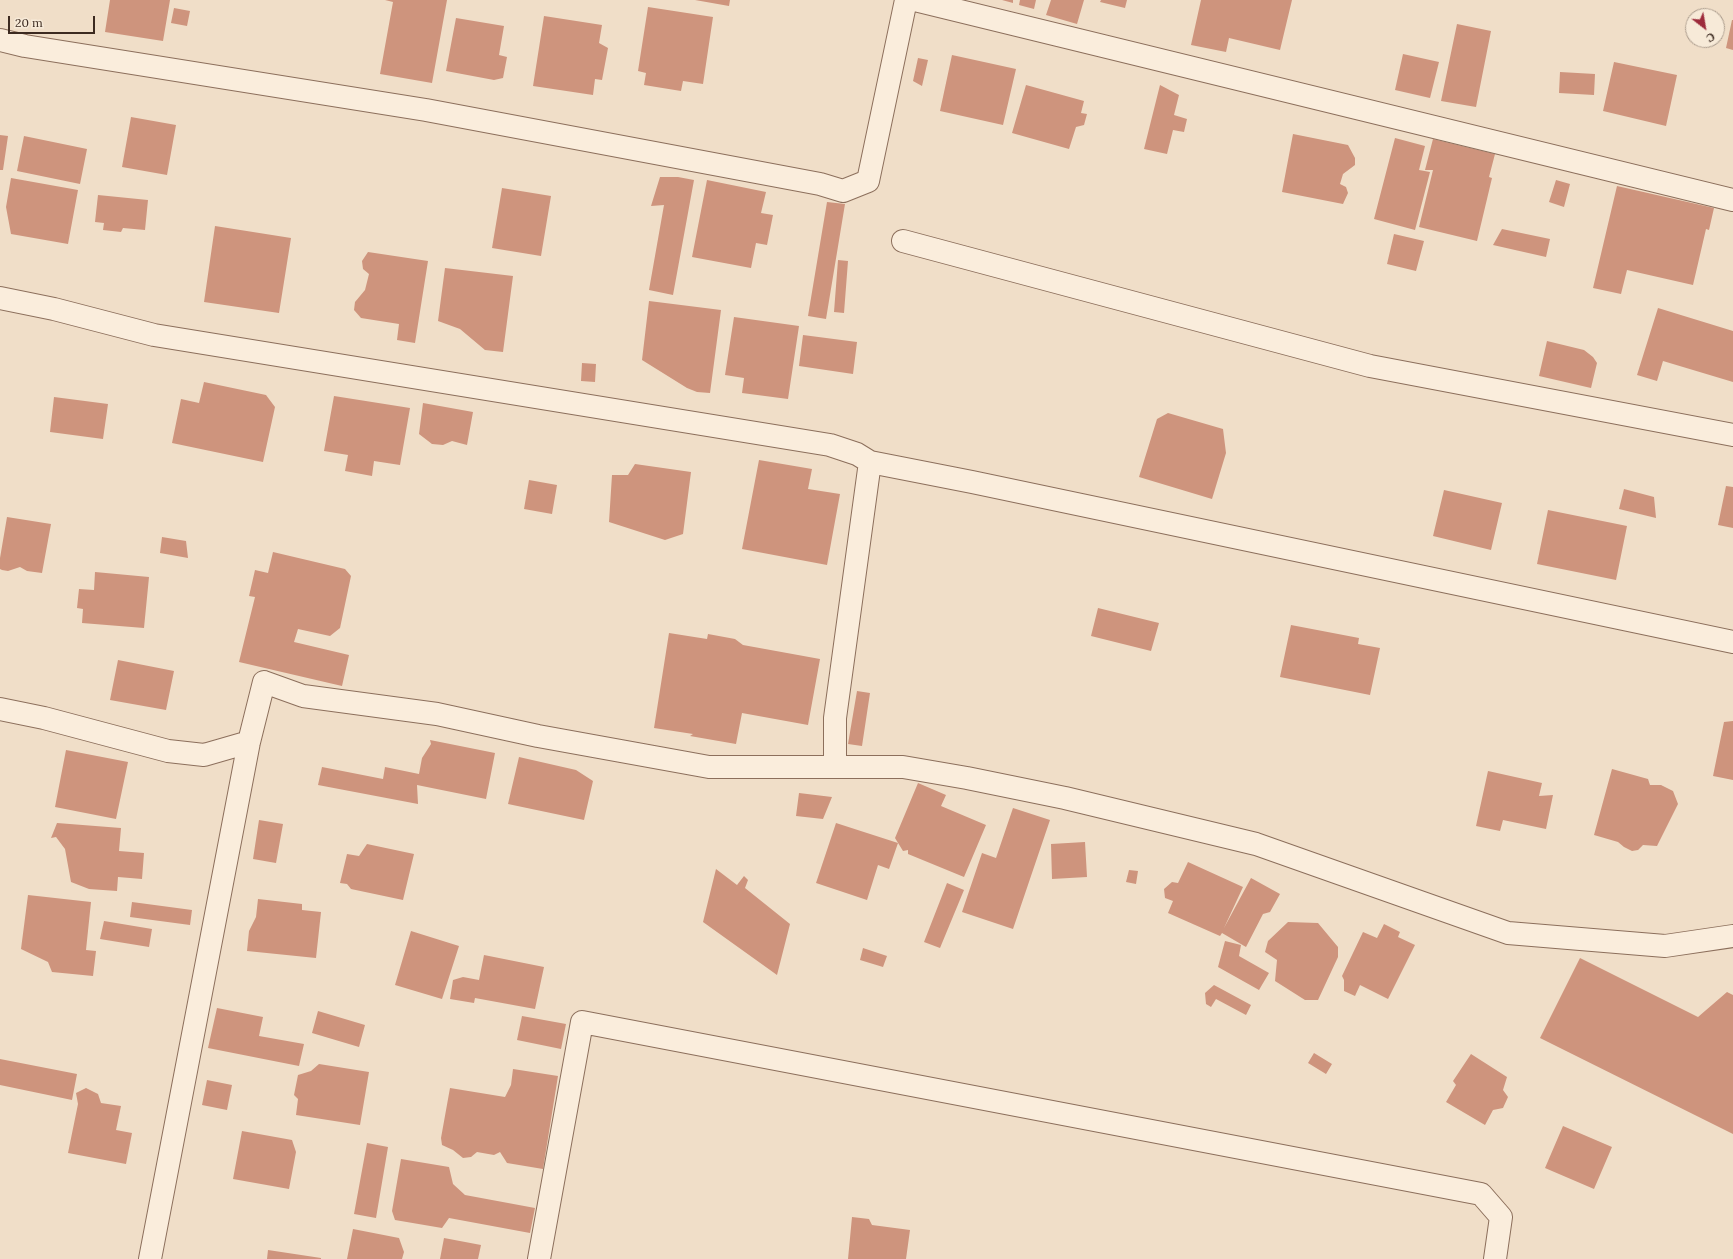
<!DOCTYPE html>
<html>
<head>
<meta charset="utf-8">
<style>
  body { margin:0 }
  #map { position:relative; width:1733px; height:1259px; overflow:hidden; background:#f0dec8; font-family:Lora,serif }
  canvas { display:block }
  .north { position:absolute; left:1685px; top:8px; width:40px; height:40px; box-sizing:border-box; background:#f7ead8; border:1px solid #ac9d8e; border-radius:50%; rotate:149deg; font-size:11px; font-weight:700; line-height:16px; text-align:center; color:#3c2a20 }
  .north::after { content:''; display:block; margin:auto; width:14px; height:18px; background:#9d2b3b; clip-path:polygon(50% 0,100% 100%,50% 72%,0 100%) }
  .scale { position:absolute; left:8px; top:16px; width:87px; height:18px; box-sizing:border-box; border:2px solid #3c2a20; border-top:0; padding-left:5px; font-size:12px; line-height:14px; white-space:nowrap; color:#3c2a20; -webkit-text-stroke:3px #f7ead8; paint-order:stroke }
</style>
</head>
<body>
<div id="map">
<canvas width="1733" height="1259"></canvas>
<div class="north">С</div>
<div class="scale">20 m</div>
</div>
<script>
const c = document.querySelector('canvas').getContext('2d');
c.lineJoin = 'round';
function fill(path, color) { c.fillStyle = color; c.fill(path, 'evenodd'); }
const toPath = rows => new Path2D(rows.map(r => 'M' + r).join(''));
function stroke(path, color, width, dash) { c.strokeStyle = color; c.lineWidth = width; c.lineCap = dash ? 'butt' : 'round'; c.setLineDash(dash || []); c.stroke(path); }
fill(toPath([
  [110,0,170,0,163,41,105,32],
  [385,0,447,0,432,83,380,74,393,2],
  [695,0,730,0,729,6],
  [1002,0,1013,0,1013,3],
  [1020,0,1036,0,1034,9,1019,5],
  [1051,0,1084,0,1077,24,1046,15],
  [1101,0,1127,0,1125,8,1100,2],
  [1201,0,1292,0,1280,50,1229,38,1226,52,1191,45],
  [648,7,713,17,703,84,683,81,681,91,644,85,646,73,638,71],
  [174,8,190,11,187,26,171,23],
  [544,16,602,25,599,43,608,48,602,80,595,79,593,95,533,86],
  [456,18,504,26,499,55,507,57,503,78,494,80,446,71],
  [1732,20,1733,20,1733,50,1726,48],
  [1457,24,1491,31,1476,107,1441,101],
  [1403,54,1439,62,1430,98,1395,90],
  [952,55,1016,69,1003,125,940,111],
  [918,58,928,60,922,86,913,81],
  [1614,62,1677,75,1666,126,1603,111],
  [1560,72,1595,74,1594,95,1559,93],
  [1026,85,1084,101,1081,113,1087,114,1084,125,1076,127,1069,149,1012,133],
  [1160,85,1179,95,1174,115,1187,119,1184,132,1173,130,1167,154,1144,149],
  [131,117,176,125,167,175,122,167],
  [1293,134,1348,145,1355,158,1355,165,1343,174,1340,184,1346,187,1348,193,1343,204,1282,192],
  [0,135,8,136,3,170,0,170],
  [24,136,87,149,80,184,17,171],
  [1395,138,1425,146,1419,170,1430,172,1415,230,1374,219],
  [1433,139,1495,154,1489,177,1492,178,1477,241,1419,227,1433,170,1425,170],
  [660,177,678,177,694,180,673,295,649,290,664,205,651,206],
  [11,178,78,190,68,244,11,234,6,207],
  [707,180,766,192,761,213,773,215,767,245,756,243,751,268,692,257],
  [1556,180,1570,184,1564,207,1549,202],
  [1617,186,1714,208,1709,230,1706,229,1693,285,1627,270,1621,294,1593,288],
  [502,188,551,196,541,256,492,248],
  [98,195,148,200,145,230,123,228,121,232,103,230,104,223,95,222],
  [827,202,845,204,826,319,808,316],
  [215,226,291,238,279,313,204,302],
  [1502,229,1550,239,1546,257,1493,245],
  [1394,234,1424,241,1416,271,1387,264],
  [368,252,428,261,415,343,397,340,399,324,361,318,354,310,355,302,365,290,369,274,363,269,362,261],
  [838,260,848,261,844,313,834,312],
  [445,268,513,276,503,352,485,350,460,329,438,321],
  [649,301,721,310,710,393,697,392,687,388,642,360],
  [1658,308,1733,331,1733,382,1663,361,1657,381,1637,375],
  [734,317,799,326,788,399,742,393,744,378,725,375],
  [803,335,857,342,853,374,799,366],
  [1547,341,1584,350,1593,357,1597,363,1591,388,1539,376],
  [582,363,596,364,595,382,581,381],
  [204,382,266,395,275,407,263,462,172,443,181,399,199,403],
  [334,396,410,408,400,465,374,461,372,476,345,471,348,455,324,451],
  [54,397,108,404,103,439,50,432],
  [423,403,473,412,467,445,452,441,443,445,432,444,419,434],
  [1168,413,1223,429,1226,453,1212,499,1139,477,1157,419],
  [759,460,812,469,808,489,840,494,827,565,742,549],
  [635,464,691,472,683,534,665,540,609,522,612,475,628,475],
  [529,480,557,485,552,514,524,509],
  [1726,486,1733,487,1733,528,1718,525],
  [1624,489,1654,497,1656,518,1619,509],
  [1444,490,1502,503,1491,550,1433,536],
  [1548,510,1627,526,1616,580,1537,564],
  [7,517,51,524,42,573,27,571,20,567,8,571,2,570,0,569,0,558],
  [162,537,186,541,188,558,160,553],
  [273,552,345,569,351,576,340,628,330,636,298,629,294,642,349,655,342,686,239,662,255,597,249,596,255,570,268,573],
  [95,572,149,577,144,628,82,623,83,609,77,608,79,589,94,590],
  [1098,608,1159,623,1151,651,1091,636],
  [1291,625,1359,638,1358,644,1380,648,1370,695,1280,677],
  [669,633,707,639,708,634,735,639,743,645,820,659,808,725,742,713,736,744,690,736,693,734,654,728],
  [118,660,174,671,166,710,110,700],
  [857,691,870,693,862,746,848,744],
  [1733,721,1733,780,1713,776,1724,722],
  [430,740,495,753,486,799,417,785,418,804,318,785,322,767,383,779,385,767,419,774,422,758,431,744],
  [66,750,128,762,116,819,55,807],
  [519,757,576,770,593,781,584,820,508,804],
  [1612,769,1648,779,1650,785,1661,785,1673,791,1678,804,1657,846,1643,845,1638,850,1632,851,1624,847,1618,842,1594,835],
  [1488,771,1542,783,1539,796,1553,795,1546,829,1503,820,1500,831,1476,826],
  [918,783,946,795,941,806,986,825,964,877,908,854,908,850,903,851,895,838],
  [799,793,832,797,823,819,796,816],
  [1013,808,1050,820,1013,929,962,912,982,853,996,858],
  [259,820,283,824,276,863,253,859],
  [57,823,121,828,119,851,144,853,142,879,118,877,117,891,89,889,71,882,65,849,56,837,51,838],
  [836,823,898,843,889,869,878,865,867,900,816,883],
  [1085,842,1087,877,1052,879,1051,844],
  [367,844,414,854,403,900,351,889,347,884,340,883,347,854,359,856],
  [1188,862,1243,887,1224,928,1251,878,1280,894,1270,912,1263,914,1246,947,1222,933,1220,936,1168,913,1173,901,1165,898,1164,889,1172,882,1178,883],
  [716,869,737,885,744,876,748,880,745,888,790,924,777,975,703,922],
  [1129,870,1138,871,1136,884,1126,882],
  [947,883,964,890,940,948,924,942],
  [28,895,91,902,86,950,96,951,93,976,52,972,48,962,21,949],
  [258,899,302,904,302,910,321,912,316,958,247,951,249,931,256,917],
  [132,902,192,910,190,925,130,917],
  [104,921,152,929,149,947,100,939],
  [1288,922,1318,923,1338,947,1338,957,1318,1000,1305,1000,1275,981,1277,960,1265,952,1268,941],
  [1384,924,1400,932,1398,937,1415,945,1388,999,1360,985,1355,996,1344,991,1344,980,1342,976,1363,932,1377,938],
  [411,931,459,946,442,999,395,985],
  [1225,941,1241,945,1239,956,1269,973,1259,990,1218,967],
  [863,948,887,956,883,967,860,960],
  [484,955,544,967,535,1009,475,998,474,1003,450,999,453,980,463,977,479,980],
  [1580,958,1698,1017,1727,992,1733,995,1733,1134,1540,1038],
  [1214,985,1251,1005,1246,1015,1216,999,1211,1007,1206,1004,1205,993],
  [217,1008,263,1017,259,1036,304,1044,299,1066,208,1048],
  [318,1011,365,1025,359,1047,312,1033],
  [522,1016,566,1024,561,1049,517,1040],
  [1314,1053,1332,1064,1326,1074,1308,1063],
  [1471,1054,1507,1077,1503,1090,1508,1097,1503,1108,1493,1110,1485,1125,1446,1102,1456,1085,1453,1081],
  [0,1059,77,1074,72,1100,0,1085],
  [319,1064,369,1072,360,1125,296,1115,298,1099,294,1095,298,1075,311,1071],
  [513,1069,558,1076,543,1169,507,1163,500,1152,494,1155,477,1152,471,1157,463,1158,453,1150,442,1145,441,1138,450,1088,505,1097,511,1085],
  [207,1080,232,1085,227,1110,202,1105],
  [86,1088,98,1094,101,1103,121,1106,116,1130,132,1133,126,1164,68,1153,78,1104,76,1093],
  [1563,1126,1612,1147,1594,1189,1545,1168],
  [242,1131,292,1140,296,1152,289,1189,233,1179],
  [367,1143,388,1147,376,1218,354,1214],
  [401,1159,449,1167,453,1184,465,1195,535,1208,530,1233,449,1218,442,1228,395,1220,392,1211],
  [852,1217,869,1219,872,1225,910,1230,906,1259,848,1259],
  [353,1229,399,1238,404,1252,402,1259,347,1259],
  [444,1238,481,1245,478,1259,440,1259],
  [268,1250,321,1258,321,1259,267,1259]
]), '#ce947d');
const minor = toPath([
  [915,0,1733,200],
  [0,40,25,46,426,110,820,184,843,191,868,181,906,0],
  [903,241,1370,366,1733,435],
  [0,298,54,309,154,335,830,445,857,454,870,462,972,482,1733,642],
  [0,709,44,718,168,751,204,755,249,742],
  [835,767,835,718,870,462],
  [150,1259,249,742,264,682,303,696,437,714,538,736,709,767,903,767,967,778,1065,798,1256,844,1508,933,1665,946,1733,936],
  [539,1259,582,1022,1481,1194,1501,1217,1495,1259]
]);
stroke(minor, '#8c6f5c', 24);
stroke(minor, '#faeddc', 22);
</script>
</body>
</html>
